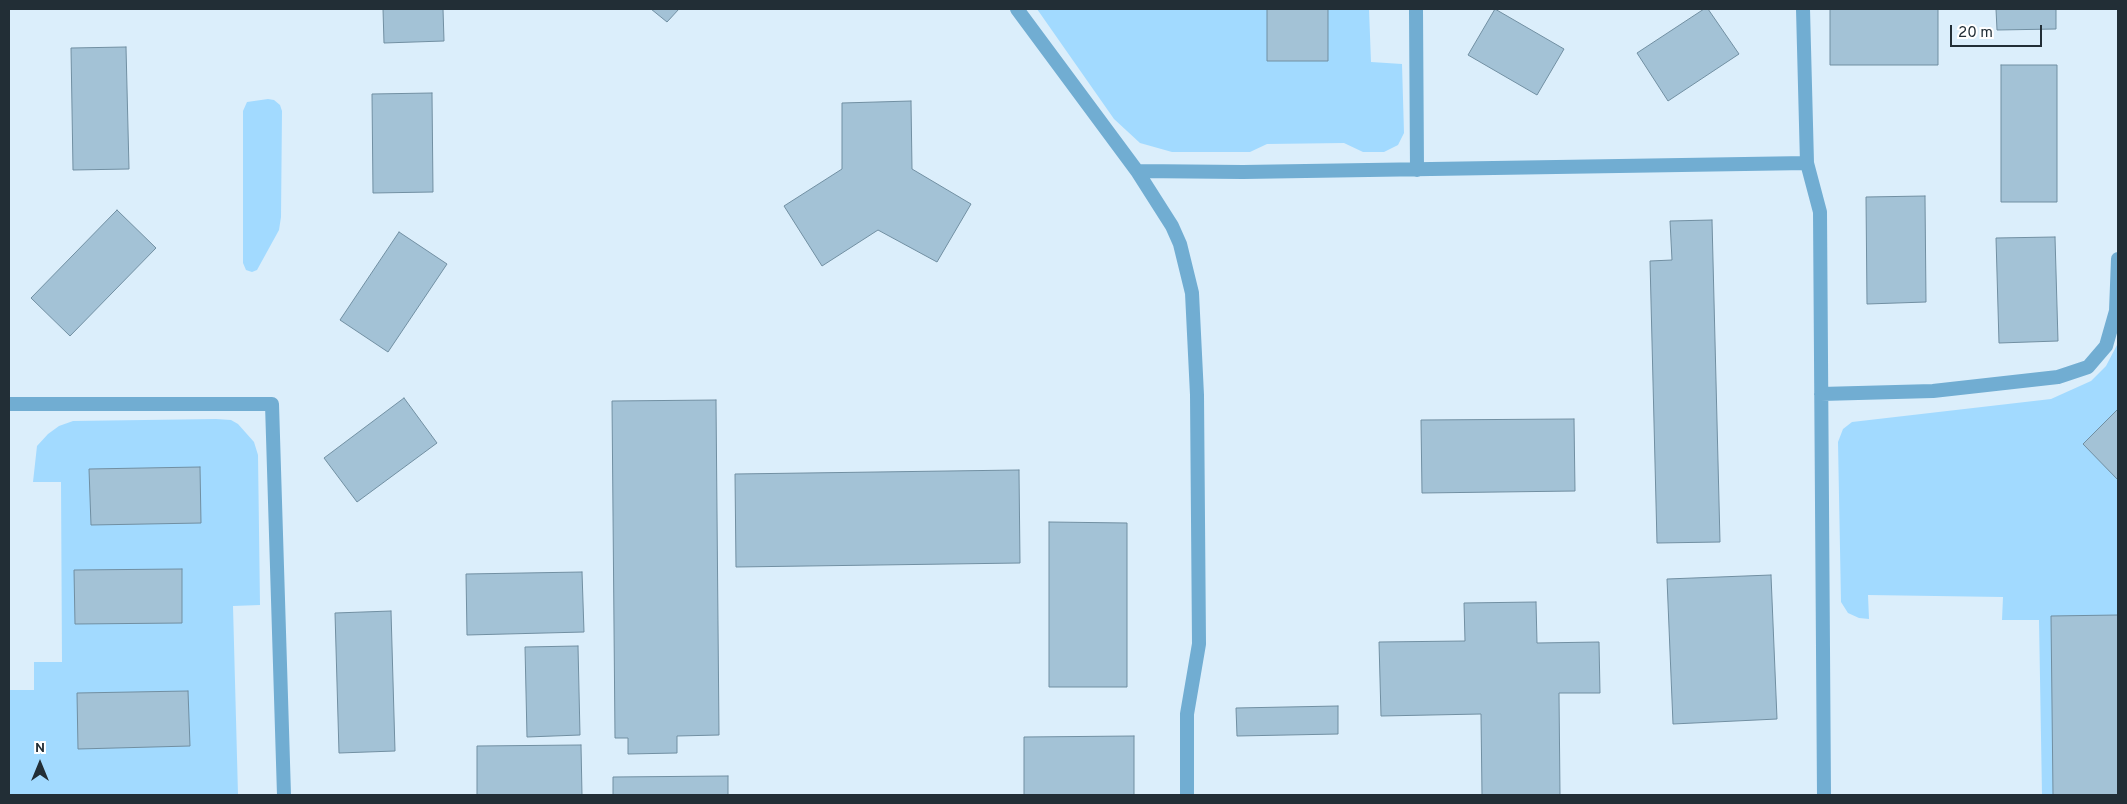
<!DOCTYPE html>
<html>
<head>
<meta charset="utf-8">
<style>
  body { margin:0 }
  #map { position:relative; width:2127px; height:804px; overflow:hidden; background:#dbeefb; font-family:Overpass,sans-serif }
  canvas { display:block }
  .frame { position:absolute; inset:0; border:10px solid #222e36; pointer-events:none }
  .north { position:absolute; left:15px; top:739px; width:50px; height:50px; -webkit-text-stroke:4px #fff; paint-order:stroke; rotate:0deg; font-size:14px; font-weight:700; line-height:20px; text-align:center; color:#222e36 }
  .north::after { content:''; display:block; margin:auto; width:18px; height:22px; background:#222e36; clip-path:polygon(50% 0,100% 100%,50% 72%,0 100%) }
  .scale { position:absolute; left:1950px; top:25px; width:92px; height:22px; box-sizing:border-box; border:2px solid #222e36; border-top:0; padding-left:6px; font-size:15px; line-height:18px; white-space:nowrap; color:#222e36; -webkit-text-stroke:4px #fff; paint-order:stroke }
</style>
</head>
<body>
<div id="map">
<canvas width="2127" height="804"></canvas>
<div class="frame"></div>
<div class="north">N</div>
<div class="scale">20 m</div>
</div>
<script>
const c = document.querySelector('canvas').getContext('2d');
c.lineJoin = 'round';
function fill(path, color) { c.fillStyle = color; c.fill(path, 'evenodd'); }
const toPath = rows => new Path2D(rows.map(r => 'M' + r).join(''));
function stroke(path, color, width, dash) { c.strokeStyle = color; c.lineWidth = width; c.lineCap = dash ? 'butt' : 'round'; c.setLineDash(dash || []); c.stroke(path); }
fill(toPath([
  [1037,9,1369,9,1371,62,1402,64,1404,133,1398,145,1384,152,1363,152,1344,143,1267,144,1250,152,1172,152,1140,143,1114,119],
  [268,99,274,100,280,105,282,111,281,217,279,230,257,270,252,272,246,270,243,263,243,111,247,102],
  [2118,343,2118,795,2042,795,2039,620,2002,620,2003,597,1868,595,1869,619,1859,618,1848,613,1841,602,1838,442,1843,429,1852,422,2051,399,2091,381,2106,366],
  [216,419,231,420,238,424,254,442,258,455,260,605,233,606,238,795,9,795,9,690,34,690,34,662,62,662,61,482,33,482,37,446,48,434,59,426,73,421]
]), '#a2daff');
const building = toPath([
  [383,9,443,9,444,41,384,43,383,9],
  [651,9,679,9,667,22,651,9],
  [1267,9,1328,9,1328,61,1267,61,1267,9],
  [1495,9,1564,49,1537,95,1468,55,1495,9],
  [1704,9,1708,9,1739,54,1668,101,1637,53,1704,9],
  [1830,9,1938,9,1938,65,1830,65,1830,9],
  [1996,9,2056,9,2056,29,1997,30,1996,9],
  [126,47,129,169,73,170,71,48,126,47],
  [2001,65,2057,65,2057,202,2001,202,2001,65],
  [432,93,433,192,373,193,372,94,432,93],
  [911,101,912,169,971,204,937,262,878,230,822,266,784,206,842,169,842,103,911,101],
  [1925,196,1926,302,1867,304,1866,197,1925,196],
  [117,210,156,248,70,336,31,298,117,210],
  [1712,220,1720,542,1657,543,1650,261,1672,260,1670,221,1712,220],
  [399,232,447,264,388,352,340,320,399,232],
  [2055,237,2058,341,1999,343,1996,238,2055,237],
  [404,398,437,443,357,502,324,458,404,398],
  [716,400,719,735,677,736,677,753,628,754,628,738,615,738,612,401,716,400],
  [2118,409,2118,480,2083,444,2118,409],
  [1574,419,1575,491,1422,493,1421,420,1574,419],
  [200,467,201,523,91,525,89,469,200,467],
  [1019,470,1020,563,736,567,735,474,1019,470],
  [1049,522,1127,523,1127,687,1049,687,1049,522],
  [182,569,182,623,75,624,74,570,182,569],
  [582,572,584,632,467,635,466,574,582,572],
  [1771,575,1777,719,1673,724,1667,579,1771,575],
  [1536,602,1537,643,1599,642,1600,693,1559,693,1560,795,1482,795,1481,714,1381,716,1379,642,1465,641,1464,603,1536,602],
  [391,611,395,751,339,753,335,613,391,611],
  [2118,615,2118,795,2053,795,2051,616,2118,615],
  [578,646,580,735,527,737,525,647,578,646],
  [188,691,190,746,78,749,77,693,188,691],
  [1338,706,1338,734,1237,736,1236,708,1338,706],
  [1134,736,1134,795,1024,795,1024,737,1134,736],
  [581,745,582,795,477,795,477,746,581,745],
  [728,776,728,795,613,795,613,777,728,776]
]);
fill(building, '#a3c2d6');
stroke(building, '#718fa2', 1);
stroke(toPath([
  [1017,9,1137,171,1172,226,1180,244,1192,293,1197,395,1199,644,1187,714,1187,795],
  [1416,9,1417,170],
  [1803,9,1807,163,1820,212,1824,795],
  [1137,171,1243,172,1807,163],
  [1821,394,1933,391,2058,377,2088,367,2106,346,2116,311,2118,259],
  [9,404,272,404,284,795]
]), '#71add2', 14);
</script>
</body>
</html>
